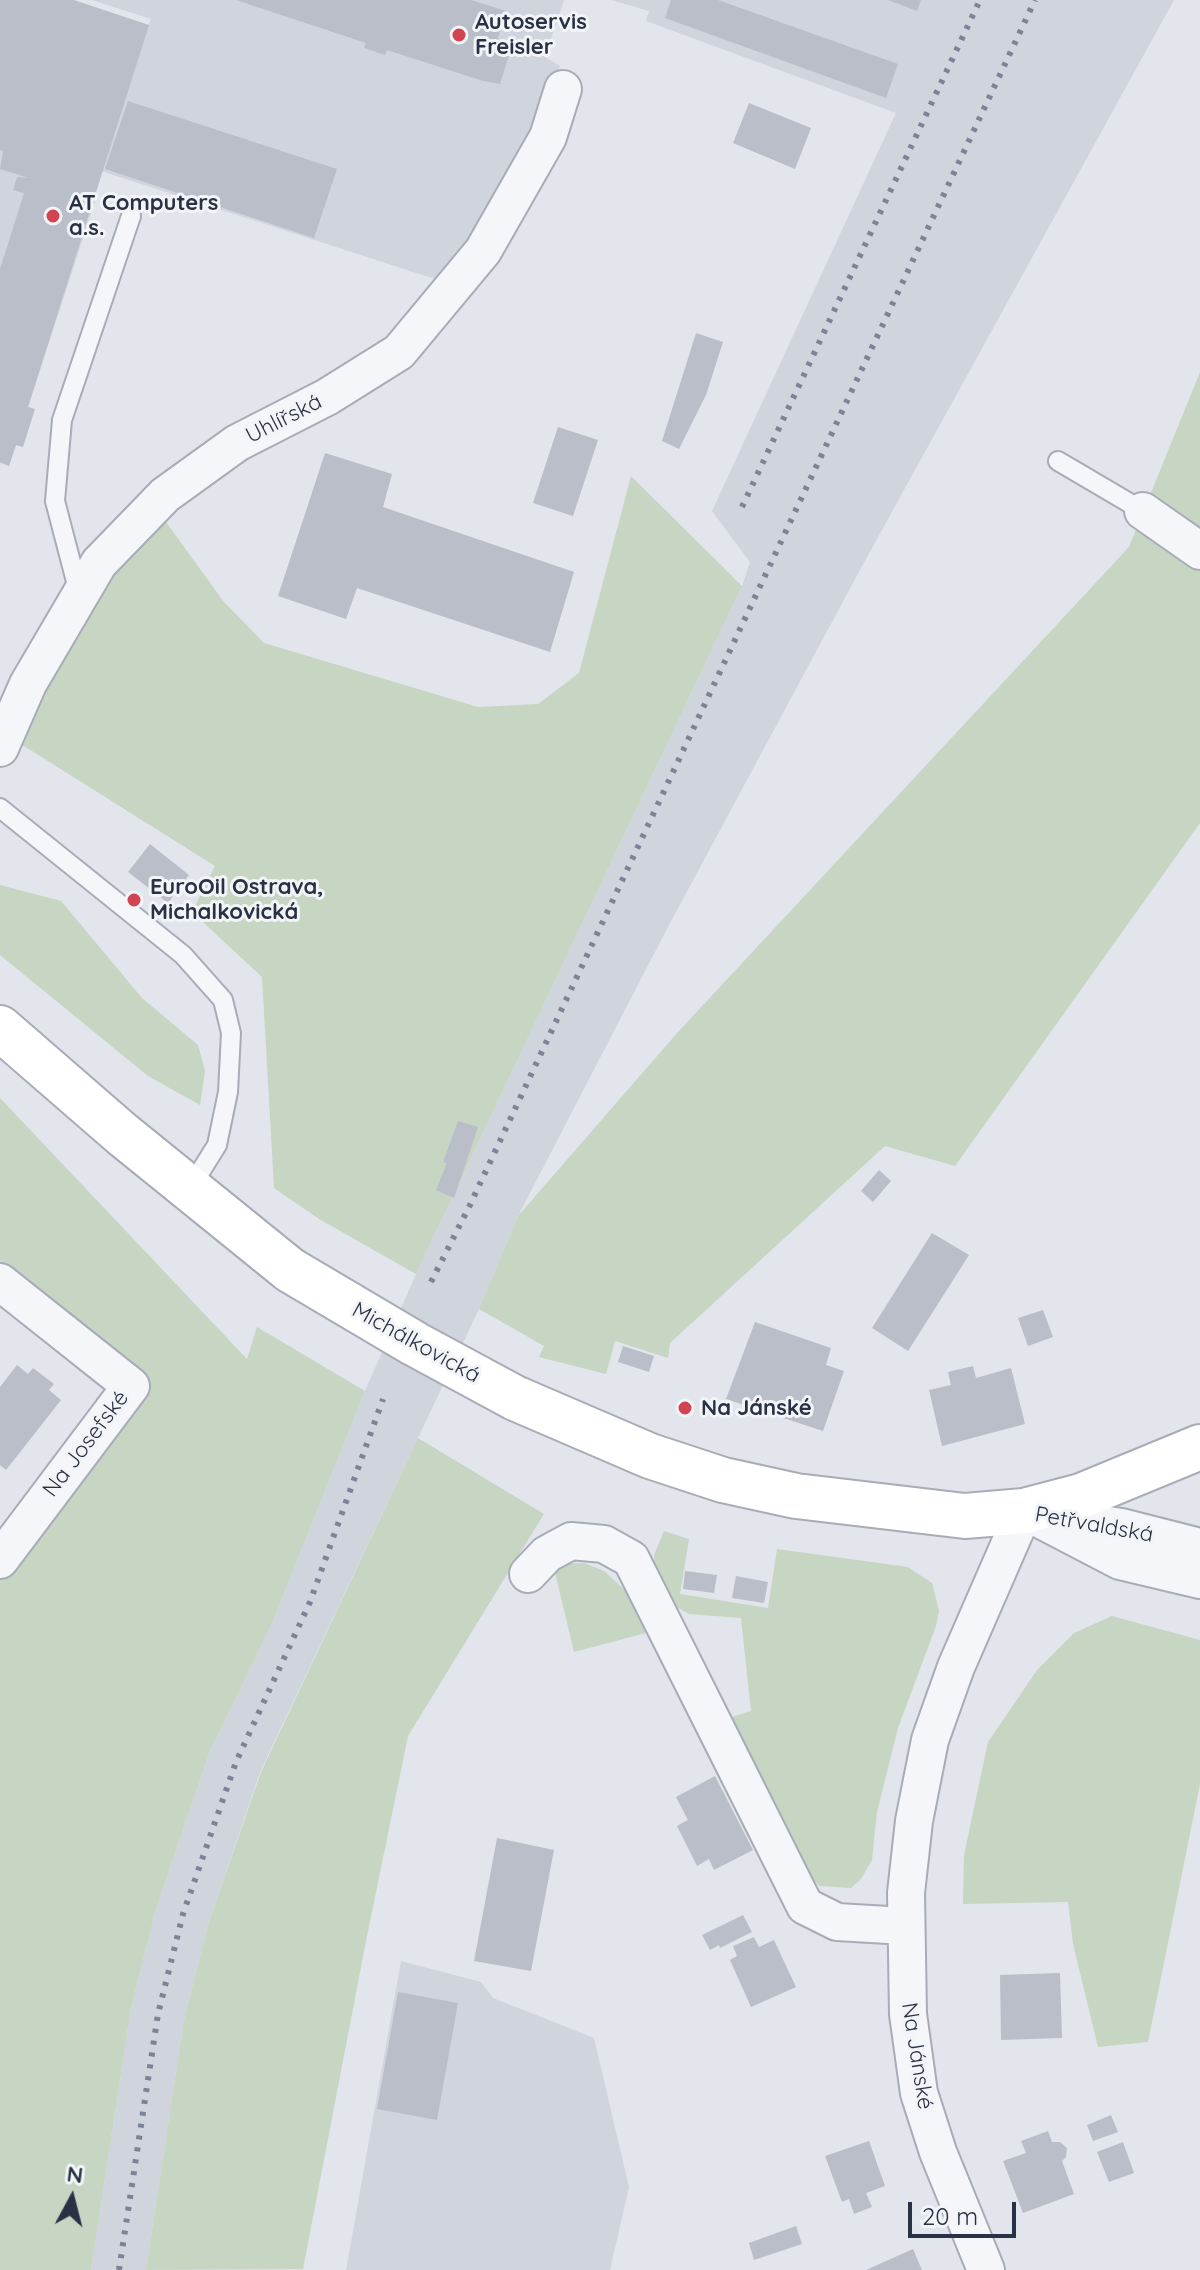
<!DOCTYPE html>
<html>
<head>
<meta charset="utf-8">
<style>
  body { margin:0 }
  #map { position:relative; width:1200px; height:2270px; overflow:hidden; background:#e2e5eb; font-family:Quicksand,sans-serif }
  canvas { display:block }
  .north { position:absolute; left:32px; top:2158px; width:80px; height:80px; -webkit-text-stroke:6px #f2f4f8; paint-order:stroke; rotate:7deg; font-size:22px; font-weight:700; line-height:32px; text-align:center; color:#293244 }
  .north::after { content:''; display:block; margin:auto; width:28px; height:36px; background:#293244; clip-path:polygon(50% 0,100% 100%,50% 72%,0 100%) }
  .scale { position:absolute; left:908px; top:2202px; width:108px; height:36px; box-sizing:border-box; border:4px solid #293244; border-top:0; padding-left:10px; font-size:24px; line-height:28px; white-space:nowrap; color:#293244; -webkit-text-stroke:6px #f2f4f8; paint-order:stroke }
</style>
</head>
<body>
<div id="map">
<canvas width="1200" height="2270"></canvas>
<div class="north">N</div>
<div class="scale">20 m</div>
</div>
<script>
const c = document.querySelector('canvas').getContext('2d');
c.lineJoin = 'round';
function fill(path, color) { c.fillStyle = color; c.fill(path, 'evenodd'); }
const toPath = rows => new Path2D(rows.map(r => 'M' + r).join(''));
function stroke(path, color, width, dash) { c.strokeStyle = color; c.lineWidth = width; c.lineCap = dash ? 'butt' : 'round'; c.setLineDash(dash || []); c.stroke(path); }
function label(font, color, halo, rows, align = 'center') {
  c.font = font + ' Quicksand,sans-serif'; c.lineWidth = 6; c.setLineDash([]); c.textBaseline = 'middle'; c.strokeStyle = halo; c.fillStyle = color; for (const [text, x, y, turn = 0] of rows) {
    c.save(); c.translate(x, y); c.rotate((+turn || 0) * Math.PI / 180); c.textAlign = isNaN(turn) ? turn : align; if (halo) c.strokeText(text, 0, 0); c.fillText(text, 0, 0); c.restore();
  }
}
fill(toPath([
  [0,0,148,26,151,19,92,0,564,0,545,57,560,66,522,152,480,226,441,281,101,171,93,200,95,201,9,466,1,463,0,466],
  [611,0,1174,0,861,568,669,925,518,1216,479,1309,260,1772,209,1922,184,2019,146,2270,91,2270,131,2008,157,1906,210,1751,270,1628,365,1391,416,1274,742,586,750,562,712,511,896,113,646,21,649,11],
  [401,1961,481,1982,493,1998,594,2038,629,2187,610,2270,346,2270]
]), '#d0d4dd');
fill(toPath([
  [1200,372,1200,823,955,1166,885,1146,670,1343,668,1358,615,1341,606,1374,539,1357,544,1346,479,1309,518,1216,678,1032,1129,547],
  [631,476,742,586,416,1274,319,1219,274,1188,262,977,192,912,215,866,16,741,75,622,163,518,224,602,264,643,478,707,538,704,579,673],
  [0,885,61,901,142,998,198,1045,205,1071,200,1105,148,1076,0,955],
  [0,1098,247,1359,257,1327,365,1391,270,1628,210,1751,157,1906,131,2008,91,2270,0,2270,0,1572,147,1378,0,1261],
  [418,1438,544,1514,408,1736,366,1941,303,2269,146,2270,184,2019,209,1922,261,1772],
  [664,1531,689,1539,680,1594,768,1608,777,1549,908,1567,932,1583,939,1611,936,1626,898,1728,877,1812,872,1860,861,1879,851,1888,820,1886,803,1873,739,1744,732,1717,751,1711,741,1618,689,1614,677,1607,663,1587,655,1571,654,1555],
  [584,1563,604,1571,625,1590,646,1633,574,1652,553,1564],
  [1112,1616,1200,1640,1200,1784,1148,2042,1098,2047,1073,1944,1068,1902,963,1904,964,1855,988,1742,1037,1670,1074,1633]
]), '#c7d5c3');
fill(toPath([
  [0,0,74,0,149,25,28,407,35,409,23,447,16,445,9,466,0,462,0,269,24,193,13,190,17,177,29,178,0,169,3,151,0,150],
  [236,0,471,0,506,11,497,41,512,46,500,84,483,81,387,50,385,55,364,48,366,43],
  [671,0,718,0,898,64,886,98,665,18],
  [888,0,921,0,917,11],
  [128,101,337,169,314,238,105,169],
  [749,103,811,128,795,169,733,143],
  [696,333,723,342,706,395,679,449,662,441],
  [558,427,598,440,573,516,533,503],
  [325,453,392,474,383,507,574,572,550,652,357,588,346,619,278,596],
  [150,844,189,875,168,903,128,872],
  [458,1121,478,1127,454,1198,436,1190,447,1163,443,1162],
  [879,1170,891,1181,873,1202,861,1191],
  [932,1233,969,1255,908,1351,872,1328],
  [1043,1310,1053,1337,1028,1346,1018,1318],
  [755,1322,831,1348,826,1365,844,1371,823,1431,726,1399],
  [623,1346,654,1356,649,1372,618,1362],
  [17,1365,28,1374,33,1368,54,1384,49,1390,61,1400,6,1470,0,1465,0,1387],
  [973,1366,976,1378,1011,1368,1025,1424,942,1446,929,1390,951,1385,948,1372],
  [685,1571,717,1575,714,1593,683,1589],
  [736,1576,768,1582,764,1603,732,1598],
  [715,1776,753,1850,714,1870,709,1859,697,1866,677,1826,688,1820,676,1797],
  [497,1838,554,1850,531,1971,474,1961],
  [743,1915,752,1932,720,1948,719,1945,710,1950,702,1935],
  [754,1937,759,1947,774,1940,796,1987,751,2007,730,1960,737,1956,733,1946],
  [1060,1973,1062,2038,1001,2040,1000,1975],
  [398,1992,458,2003,437,2120,377,2109],
  [1111,2115,1118,2132,1093,2141,1087,2125],
  [1048,2131,1052,2142,1060,2142,1067,2148,1066,2157,1062,2161,1074,2194,1023,2213,1003,2161,1026,2153,1021,2141],
  [869,2141,885,2186,866,2193,872,2207,854,2214,849,2199,842,2202,825,2156],
  [1123,2142,1134,2173,1109,2182,1097,2152],
  [796,2226,802,2244,754,2260,749,2243],
  [913,2249,922,2270,866,2270]
]), '#b9bec9');
const lane = toPath([
  [1058,461,1143,511],
  [79,593,55,501,62,420,131,216],
  [0,808,183,955,223,1000,231,1033,228,1092,217,1145,189,1190]
]);
const street = toPath([
  [1143,511,1200,551],
  [0,748,28,684,99,563,165,495,237,443,327,397,399,352,483,251,548,137,563,89],
  [0,1282,131,1386,0,1560],
  [1024,1511,1120,1561,1200,1580],
  [1057,1517,1121,1527,1200,1547],
  [528,1574,547,1554,571,1541,604,1544,631,1559,805,1906,837,1922,905,1926],
  [986,2270,938,2152,919,2093,908,2014,906,1893,914,1821,930,1740,956,1667,1024,1511]
]);
const secondary = toPath([
  [0,1028,122,1134,290,1270],
  [515,1398,650,1456,723,1480,796,1496,965,1516,1024,1511,1081,1496,1200,1447]
]);
stroke(lane, '#a7acb6', 22);
stroke(street, '#a7acb6', 40);
stroke(secondary, '#a7acb6', 48);
stroke(lane, '#f5f6f9', 18);
stroke(street, '#f5f6f9', 36);
stroke(secondary, '#fff', 44);
stroke(toPath([
  [742,507,980,0],
  [431,1282,469,1207,1035,0],
  [119,2270,158,2014,183,1914,236,1762,310,1602,383,1399]
]), '#7b8495', 6, [4, 8]);
const secondaryBridge = toPath([
  [290,1270,415,1344,515,1398]
]);
stroke(secondaryBridge, '#a7acb6', 48, []);
stroke(secondaryBridge, '#fff', 44);
for (const [x, y, r, color] of [
  [459,35,8,"#d34453"],
  [53,216,8,"#d34453"],
  [134,900,8,"#d34453"],
  [685,1408,8,"#d34453"]
]) { const dot = new Path2D(); dot.arc(x, y, r, 0, 2 * Math.PI); c.fillStyle = color; c.fill(dot); stroke(dot, '#f2f4f8', 3); }
label('bold 22px', '#293244', '#f2f4f8', [
  ["Autoservis",475,22],
  ["Freisler",475,47],
  ["AT Computers",69,203],
  ["a.s.",69,228],
  ["EuroOil Ostrava,",150,887],
  ["Michalkovická",150,912],
  ["Na Jánské",701,1408]
], 'left');
label('22px', '#293244', '#f2f4f8', [
  ["Uhlířská",284,419,-27],
  ["Michálkovická",416,1343,29],
  ["Na Josefské",86,1444,-53],
  ["Petřvaldská",1094,1525,10],
  ["Na Jánské",917,2056,81]
]);
</script>
</body>
</html>
